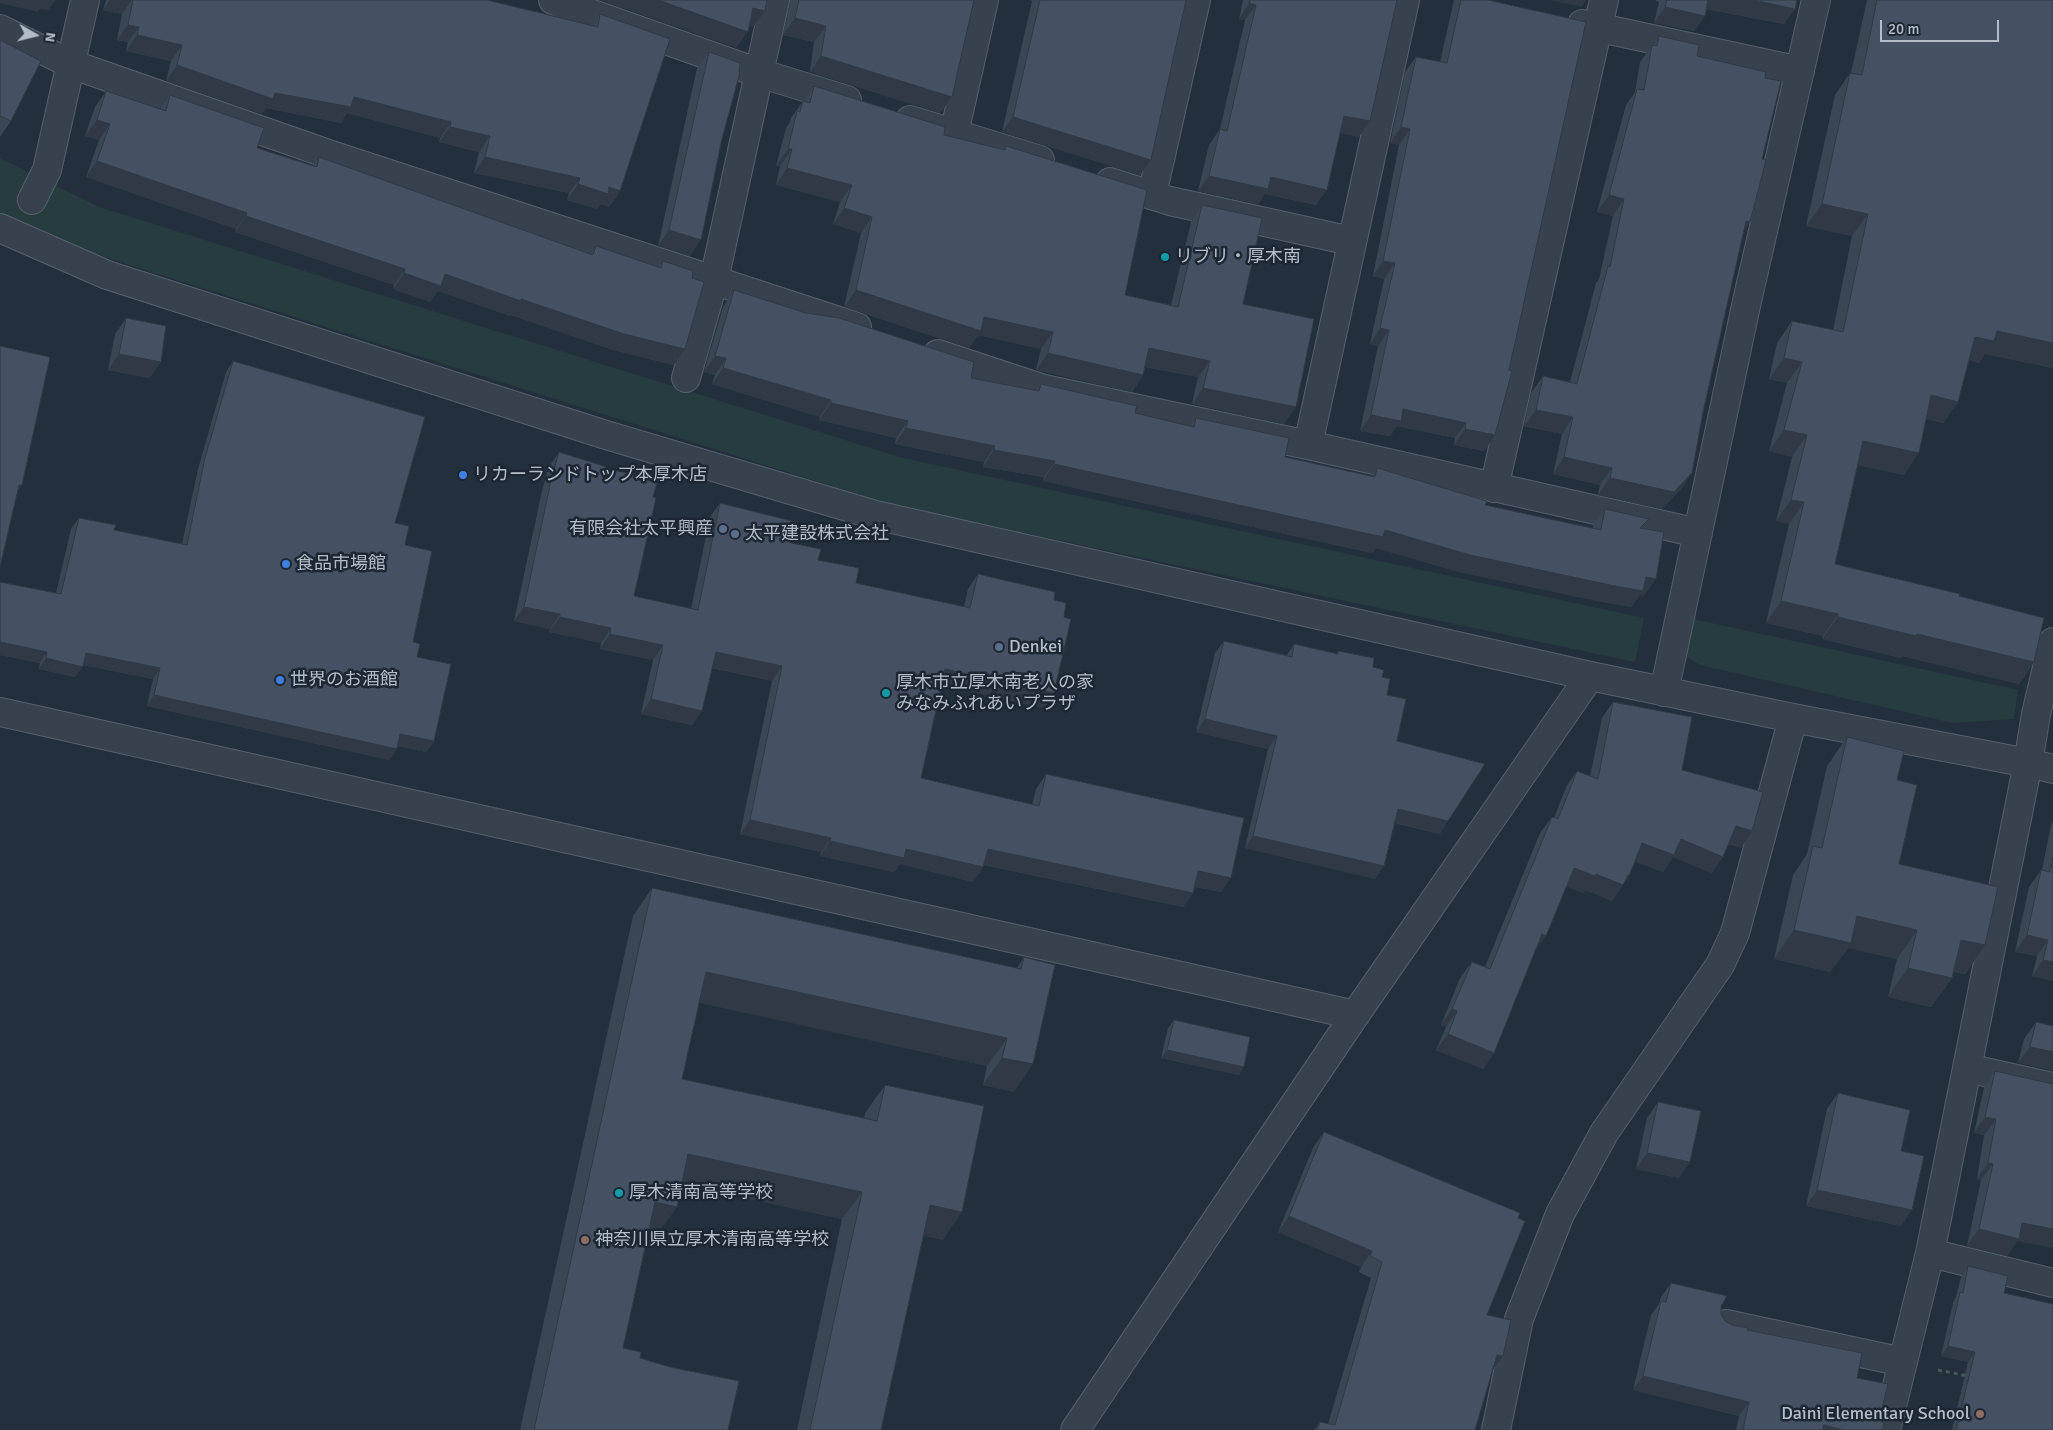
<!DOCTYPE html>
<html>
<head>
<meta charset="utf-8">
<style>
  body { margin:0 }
  #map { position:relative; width:2053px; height:1430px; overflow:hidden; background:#242f3e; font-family:Signika,sans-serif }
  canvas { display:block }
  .north { position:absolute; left:10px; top:10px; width:50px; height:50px; -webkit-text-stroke:4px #1d2633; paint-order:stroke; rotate:98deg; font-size:14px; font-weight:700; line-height:20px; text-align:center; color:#b4bcc9 }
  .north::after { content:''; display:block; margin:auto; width:18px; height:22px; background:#b4bcc9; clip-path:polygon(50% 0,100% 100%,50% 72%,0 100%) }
  .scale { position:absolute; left:1880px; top:20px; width:119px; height:22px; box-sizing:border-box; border:2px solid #b4bcc9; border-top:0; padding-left:6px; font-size:15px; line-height:18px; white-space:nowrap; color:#b4bcc9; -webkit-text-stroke:4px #1d2633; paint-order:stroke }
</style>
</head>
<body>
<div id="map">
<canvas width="2053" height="1430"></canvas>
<div class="north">N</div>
<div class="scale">20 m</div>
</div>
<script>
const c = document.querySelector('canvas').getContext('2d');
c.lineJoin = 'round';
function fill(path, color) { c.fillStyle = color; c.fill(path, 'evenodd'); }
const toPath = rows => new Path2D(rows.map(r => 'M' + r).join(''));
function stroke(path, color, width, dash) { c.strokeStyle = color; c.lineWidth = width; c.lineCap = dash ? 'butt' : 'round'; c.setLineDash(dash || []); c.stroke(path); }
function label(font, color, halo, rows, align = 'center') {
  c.font = font + ' Signika,"Noto Sans JP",sans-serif'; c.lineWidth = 5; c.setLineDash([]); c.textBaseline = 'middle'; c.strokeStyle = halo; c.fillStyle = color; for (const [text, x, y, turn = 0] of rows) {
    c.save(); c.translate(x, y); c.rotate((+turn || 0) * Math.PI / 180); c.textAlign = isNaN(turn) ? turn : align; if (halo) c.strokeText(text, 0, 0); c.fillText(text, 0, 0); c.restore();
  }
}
fill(toPath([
  [0,158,99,207,903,458,1644,618,1635,662,892,505,88,252,0,214],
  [1693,619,2018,690,2014,719,1953,723,1700,665,1684,655]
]), '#263c3f');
const minor = toPath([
  [553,0,759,73,847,100],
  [1582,24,1800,71],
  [0,29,71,64,331,155,857,327],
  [910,120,1040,160],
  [954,134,984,0],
  [1110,182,1170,201,1351,241],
  [1152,195,1196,0],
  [32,200,47,170,85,0],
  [0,228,107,275,606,435,875,515,1590,676,1793,718,2028,763,2053,769],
  [938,354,1044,389,1308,445,1698,533],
  [686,378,714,280,775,0],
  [1308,445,1405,0],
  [1494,488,1604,0],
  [1664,692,1747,301,1816,0],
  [0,712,1355,1015],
  [1967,1068,2053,1087],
  [1930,1253,2053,1283],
  [1726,1324,1903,1362],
  [1075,1430,1355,1015,1590,676],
  [1496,1430,1519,1319,1560,1214,1604,1133,1720,965,1735,933,1793,718],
  [1886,1430,1930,1253,2028,763,2036,714,2053,642]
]);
stroke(minor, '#565f6c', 30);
stroke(toPath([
  [1938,1370,1968,1376]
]), '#44595c', 3, [4, 4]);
stroke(minor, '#38414e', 28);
fill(toPath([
  [106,0,487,0,593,25,600,14,620,191,609,207,601,204,597,209,567,200,569,193,474,173,479,152,439,142,440,138,347,113,341,123,266,108,262,114,166,81,171,61,126,51,128,42,117,40,122,14,103,10],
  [790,0,974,0,952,97,940,113,810,72,814,42,783,35,790,3],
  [1029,0,1186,0,1151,160,1140,175,1002,132,1032,1],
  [1243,0,1397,0,1359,137,1340,133,1316,205,1265,194,1258,204,1198,191,1209,145,1220,129,1245,20,1239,19],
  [1454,0,1488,0,1495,435,1484,451,1454,445,1455,438,1397,426,1390,436,1360,431,1378,346,1370,344,1384,279,1373,276,1399,145,1390,143,1405,72,1416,57,1440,62],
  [1656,0,1797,0,1784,24,1706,9,1705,16,1694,31,1654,23,1659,2,1656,1],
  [1867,0,2053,0,2053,368,1985,354,1979,363,1969,360,1958,402,1943,423,1926,419,1904,475,1858,465,1835,564,1959,596,2034,662,2019,684,1902,656,1901,658,1822,639,1823,636,1766,623,1789,524,1776,521,1792,457,1769,451,1787,383,1769,379,1777,343,1792,321,1833,330,1852,236,1806,226,1835,95,1850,73,1851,73],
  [1659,36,1697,56,1765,78,1743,232,1703,412,1692,473,1680,490,1662,509,1598,495,1600,485,1553,474,1562,434,1524,426,1531,393,1543,376,1570,382,1596,283,1599,279,1613,216,1597,212,1626,105,1635,92,1640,62],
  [0,40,11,121,0,137],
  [709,52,690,256,658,246,697,68],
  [814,86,944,135,1004,150,1006,146,1125,295,1171,305,1191,222,1202,205,1243,304,1284,424,1192,404,1198,377,1145,367,1143,375,1132,392,1036,370,1041,349,978,335,969,348,844,307,861,233,833,224,840,202,776,185,780,166,776,166,786,128,790,122,791,118],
  [106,91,160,109,170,95,257,148,313,166,319,157,591,254,596,246,658,267,663,261,692,278,685,349,674,365,613,350,511,315,510,316,438,291,430,302,393,289,394,285,235,232,236,229,86,177,99,140,85,136,95,107],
  [734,290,971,378,1036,390,1041,384,1135,413,1191,426,1196,418,1285,457,1371,476,1377,468,1485,505,1593,528,1593,525,1605,509,1649,519,1642,528,1644,596,1640,595,1631,607,1598,601,1459,572,1376,548,1372,553,1043,481,1044,477,983,467,984,462,895,444,896,438,819,420,820,417,712,384,715,375,704,372,723,307],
  [126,318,150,378,108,370,115,334],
  [233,361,395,523,405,545,413,642,417,657,434,741,426,752,398,746,397,749,389,760,147,706,153,679,83,665,75,677,39,669,40,663,0,655,0,582,56,593,71,529,79,518,114,530,182,544,198,469,226,372],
  [559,452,653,497,634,596,691,609,710,517,720,503,818,560,856,583,964,607,968,589,978,574,1054,600,1064,617,1054,693,1044,708,942,685,921,778,1032,805,1036,789,1046,774,1221,892,1195,887,1193,893,1183,907,984,865,983,867,973,882,900,864,894,872,820,856,821,852,740,834,772,681,712,668,702,711,692,725,641,714,653,660,600,649,601,643,549,632,550,629,514,621,542,491,549,467],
  [1224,641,1287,655,1294,644,1336,654,1338,651,1373,667,1382,677,1387,695,1397,741,1440,834,1394,823,1375,879,1245,848,1268,749,1196,732,1215,653],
  [1613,702,1682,770,1752,831,1741,848,1729,844,1712,873,1673,857,1663,872,1635,861,1629,876,1612,901,1585,890,1583,893,1566,886,1536,949,1494,1053,1483,1069,1436,1050,1446,1027,1441,1025,1460,978,1472,962,1485,967,1540,833,1552,817,1554,818,1566,787,1577,771,1590,776,1602,718],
  [1847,737,1897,780,1899,864,1985,945,1965,974,1953,972,1952,978,1931,1007,1888,997,1897,959,1848,948,1830,972,1774,959,1793,875,1807,854,1827,766],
  [2053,822,2053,981,2032,976,2037,956,2015,952,2029,887,2041,870,2042,870,2051,824],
  [652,888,1017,968,1024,957,1014,1092,983,1085,987,1066,699,1002,682,1079,864,1118,865,1113,885,1085,943,1240,923,1235,881,1430,797,1430,842,1219,682,1184,677,1207,657,1234,649,1232,623,1348,640,1358,728,1430,520,1430,633,916],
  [1174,1020,1239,1075,1161,1058,1168,1028],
  [2036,1022,2053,1026,2018,1063,2024,1039],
  [1995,1071,2017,1241,2007,1256,1967,1246,1981,1180,1977,1179,1984,1135,1974,1133,1984,1088],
  [1838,1093,1901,1151,1901,1226,1806,1206,1827,1109],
  [1658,1102,1679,1178,1636,1169,1647,1118],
  [1324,1132,1518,1218,1487,1315,1492,1370,1475,1430,1314,1430,1320,1422,1328,1424,1371,1278,1359,1272,1361,1267,1278,1232,1313,1148],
  [1968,1266,2004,1293,2053,1430,1952,1430,1968,1362,1941,1356,1953,1303,1956,1297,1961,1277],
  [1671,1283,1721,1306,1721,1314,1725,1321,1732,1325,1747,1330,1857,1378,1881,1412,1882,1430,1736,1430,1739,1416,1633,1390,1651,1315,1659,1304,1661,1297]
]), '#3b4654');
fill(toPath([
  [0,0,56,0,48,10,40,9,38,12,0,3],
  [110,0,132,0,122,14,103,10],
  [600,0,658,0,748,32,736,48],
  [1551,0,1586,0,1582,7],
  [1704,0,1753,0,1795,9,1784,24,1699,7],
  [1249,3,1256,5,1245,20,1239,19],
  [1665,7,1705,16,1694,31,1654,23],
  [753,8,765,11,753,27,741,24],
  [795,18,826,26,814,42,783,35],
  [128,25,139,27,128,42,117,40],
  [137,35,182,45,171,61,126,51],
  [821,56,952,97,940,113,810,72],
  [177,65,275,93,354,97,451,122,440,138,347,113,341,123,266,108,262,114,166,81],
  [1344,116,1370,121,1359,137,1333,131],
  [1013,117,1151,160,1140,175,1002,132],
  [97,120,110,124,99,140,85,136],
  [450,127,490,136,479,152,439,142],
  [1401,127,1410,129,1399,145,1390,143],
  [788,149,792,149,780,166,776,166],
  [485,157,580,178,569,193,474,173],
  [97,161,247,213,236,229,86,177],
  [787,168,852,185,840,202,776,185],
  [1209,176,1271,177,1327,190,1316,205,1265,194,1258,204,1198,191],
  [578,184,609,187,620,191,609,207,601,204,597,209,567,200],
  [1609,195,1624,199,1613,216,1597,212],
  [1822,204,1868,214,1852,236,1806,226],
  [844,208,872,217,861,233,833,224],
  [246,216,405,269,394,285,235,232],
  [1746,221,1750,222,1739,239],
  [669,230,701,240,690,256,658,246],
  [1383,261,1395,263,1384,279,1373,276],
  [404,273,445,274,521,299,685,349,674,365,613,350,511,315,510,316,438,291,430,302,393,289],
  [856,290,984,317,1053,332,1041,349,978,335,969,348,844,307],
  [1380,328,1389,330,1378,346,1370,344],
  [1997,331,2053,343,2053,368,1985,354,1979,363,1960,358,1975,337],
  [1149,348,1210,361,1198,377,1137,365],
  [1048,353,1143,375,1132,392,1036,370],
  [119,354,161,362,150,378,108,370],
  [715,356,726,358,715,375,704,372],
  [1784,358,1802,362,1787,383,1769,379],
  [723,368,831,400,820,417,712,384],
  [1203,388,1296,407,1284,424,1192,404],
  [1931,395,1958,402,1943,423,1916,417],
  [831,403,908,421,896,438,819,420],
  [1403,409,1466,423,1455,438,1397,426,1390,436,1360,431,1371,415],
  [1536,410,1573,417,1562,434,1524,426],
  [906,428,995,446,984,462,895,444],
  [1465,429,1495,435,1484,451,1454,445],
  [1784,430,1807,435,1792,457,1769,451],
  [1863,441,1919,453,1904,475,1848,463],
  [994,450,1055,461,1044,477,983,467],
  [1564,457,1612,468,1600,485,1553,474],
  [1054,464,1385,530,1656,579,1644,596,1640,595,1631,607,1598,601,1459,572,1376,548,1372,553,1043,481],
  [1692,473,1680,490,1662,509,1598,495,1610,478],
  [19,485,22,485,14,496],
  [1791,500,1804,502,1789,524,1776,521],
  [1781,601,1838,614,1823,636,1766,623],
  [524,607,560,614,550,629,514,621],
  [560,617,611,628,601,643,549,632],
  [1838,617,1917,634,2034,662,2019,684,1902,656,1901,658,1822,639],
  [610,634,663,645,653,660,600,649],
  [0,642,47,652,40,663,0,655],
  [716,652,782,666,772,681,706,666],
  [86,653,160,668,153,679,78,664],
  [46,658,83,667,75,677,39,669],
  [945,669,1054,693,1044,708,935,683],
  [154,695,397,749,389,760,147,706],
  [651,699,702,711,692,725,641,714],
  [1205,719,1277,736,1268,749,1196,732],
  [400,734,434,741,426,752,393,745],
  [1398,809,1448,821,1440,834,1389,821],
  [750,820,831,838,821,852,740,834],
  [1736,826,1752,831,1741,848,1725,842],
  [1253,836,1384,866,1375,879,1245,848],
  [1681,839,1723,857,1712,873,1673,857,1663,872,1631,859,1642,843],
  [830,841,906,849,983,867,973,882,900,864,894,872,820,856],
  [988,849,1193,893,1183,907,977,863],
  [1574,868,1596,874,1628,875,1629,876,1612,901,1585,890,1583,893,1562,884],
  [1198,871,1231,878,1221,892,1188,885],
  [1857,916,1917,930,1897,959,1848,948,1830,972,1774,959,1794,930],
  [1542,934,1546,936,1534,952],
  [2027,935,2048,940,2037,956,2015,952],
  [1961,940,1985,945,1965,974,1940,969],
  [2043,960,2053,962,2053,981,2032,976],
  [1908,968,1952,978,1931,1007,1888,997],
  [706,972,1007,1038,987,1066,686,1000],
  [1452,1009,1457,1011,1446,1027,1441,1025],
  [1448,1034,1494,1053,1483,1069,1436,1050],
  [2030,1047,2053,1052,2053,1071,2018,1063],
  [1167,1050,1244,1067,1239,1075,1161,1058],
  [1002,1058,1033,1064,1014,1092,983,1085],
  [1985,1117,1996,1119,1984,1135,1974,1133],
  [1647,1153,1690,1162,1679,1178,1636,1169],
  [688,1154,862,1192,842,1219,669,1182],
  [1988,1163,1993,1164,1981,1180,1977,1179],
  [1817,1190,1912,1210,1901,1226,1806,1206],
  [655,1202,677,1207,657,1234,636,1230],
  [930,1205,962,1212,943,1240,910,1233],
  [1289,1216,1372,1251,1361,1267,1278,1232],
  [2022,1223,2053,1229,2053,1248,2017,1241,2007,1256,1967,1246,1979,1229],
  [1948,1346,1975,1352,1968,1362,1941,1356],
  [1497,1355,1503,1356,1491,1372],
  [1643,1376,1749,1402,1739,1416,1633,1390],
  [1824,1425,1843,1430,1820,1430]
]), '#303945');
const building = toPath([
  [133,0,487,0,598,27,600,14,670,39,620,191,609,187,608,194,578,184,580,178,485,157,490,136,450,127,451,122,354,97,351,107,275,93,273,99,177,65,182,45,137,35,139,27,128,25,133,0],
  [658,0,767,0,765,11,753,8,748,32,658,0],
  [799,0,974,0,952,97,821,56,826,26,795,18,799,0],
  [1040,0,1186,0,1151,160,1013,117,1040,0],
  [1250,0,1397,0,1370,121,1344,116,1327,190,1271,177,1268,189,1209,176,1220,129,1227,131,1256,5,1249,3,1250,0],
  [1461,0,1488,0,1586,22,1509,370,1512,371,1495,435,1465,429,1466,423,1403,409,1401,421,1371,415,1389,330,1380,328,1395,263,1383,261,1410,129,1401,127,1416,57,1447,63,1461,0],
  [1667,0,1708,0,1705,16,1665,7,1667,0],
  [1753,0,1797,0,1795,9,1753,0],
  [1877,0,2053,0,2053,343,1997,331,1994,341,1975,337,1958,402,1931,395,1919,453,1863,441,1835,564,1960,594,1959,596,2044,618,2034,662,1917,634,1916,636,1838,617,1838,614,1781,601,1804,502,1791,500,1807,435,1784,430,1802,362,1784,358,1792,321,1843,332,1868,214,1822,204,1850,73,1862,75,1877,0],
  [1659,36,1699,45,1697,56,1766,72,1765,78,1781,81,1762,159,1766,160,1750,222,1746,221,1703,412,1692,473,1674,492,1610,478,1612,468,1564,457,1573,417,1536,410,1543,376,1577,384,1608,266,1610,267,1624,199,1609,195,1637,89,1644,90,1652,45,1657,46,1659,36],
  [0,40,41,61,11,121,0,116,0,40],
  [709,52,740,63,739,72,740,72,722,139,701,240,669,230,709,52],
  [814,86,945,127,944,135,1005,150,1006,146,1147,190,1125,295,1178,307,1202,205,1262,218,1243,304,1314,319,1296,407,1203,388,1210,361,1149,348,1143,375,1048,353,1053,332,984,317,981,331,856,290,872,217,844,208,852,185,787,168,792,149,788,149,797,111,800,112,803,101,810,103,814,86],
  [106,91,166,111,170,95,264,128,257,148,317,167,319,157,593,255,596,246,661,268,663,261,693,271,692,278,704,282,685,349,624,334,521,299,521,301,445,274,441,286,404,273,405,269,246,216,247,213,97,161,110,124,97,120,106,91],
  [734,290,806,313,839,318,974,362,971,378,1039,391,1041,384,1137,406,1135,413,1194,427,1196,418,1289,438,1285,457,1375,477,1377,468,1487,501,1485,505,1601,530,1605,509,1649,519,1640,528,1664,532,1656,579,1646,577,1643,591,1610,585,1470,555,1385,530,1383,537,1054,464,1055,461,994,450,995,446,906,428,908,421,831,403,831,400,723,368,726,358,715,356,734,290],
  [126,318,166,326,161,362,119,354,126,318],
  [0,346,50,357,22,485,19,485,0,567,0,346],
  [233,361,425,417,395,523,409,526,405,545,432,551,413,642,420,644,417,657,451,664,434,741,400,734,397,749,154,695,160,668,86,653,83,667,46,658,47,652,0,642,0,582,61,594,79,518,116,525,114,530,187,545,205,458,233,361],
  [559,452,657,483,653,497,656,498,634,596,698,610,720,503,796,522,791,543,821,549,818,560,859,568,856,583,970,608,978,574,1055,592,1054,600,1066,603,1064,617,1071,619,1054,693,945,669,921,778,1039,806,1046,774,1244,818,1231,878,1198,871,1193,893,988,849,983,867,906,849,904,858,830,841,831,838,750,820,782,666,716,652,702,711,651,699,663,645,610,634,611,628,560,617,560,614,524,607,552,476,559,452],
  [1224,641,1292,657,1294,644,1338,654,1338,651,1374,658,1373,667,1384,670,1382,677,1390,679,1387,695,1406,699,1397,741,1485,764,1448,821,1398,809,1384,866,1253,836,1277,736,1205,719,1224,641],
  [1613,702,1692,717,1682,770,1763,792,1752,831,1736,826,1723,857,1681,839,1674,855,1642,843,1629,876,1628,875,1623,885,1596,874,1595,876,1574,868,1546,936,1542,934,1494,1053,1448,1034,1457,1011,1452,1009,1472,962,1490,969,1552,817,1558,819,1577,771,1598,779,1613,702],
  [1847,737,1904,751,1897,780,1917,785,1899,864,1998,887,1985,945,1961,940,1952,978,1908,968,1917,930,1857,916,1851,943,1794,930,1813,846,1822,848,1847,737],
  [2053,858,2053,962,2043,960,2048,940,2027,935,2041,870,2050,872,2053,858],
  [652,888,1021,969,1024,957,1055,965,1033,1064,1002,1058,1007,1038,706,972,682,1079,877,1121,885,1085,984,1106,962,1212,930,1205,881,1430,810,1430,862,1192,688,1154,677,1207,655,1202,623,1348,641,1352,640,1358,670,1367,739,1381,728,1430,534,1430,652,888],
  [1174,1020,1250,1037,1244,1067,1167,1050,1174,1020],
  [2036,1022,2053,1026,2053,1052,2030,1047,2036,1022],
  [1995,1071,2053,1084,2053,1229,2022,1223,2019,1239,1979,1229,1993,1164,1988,1163,1996,1119,1985,1117,1995,1071],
  [1838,1093,1910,1110,1901,1151,1924,1156,1912,1210,1817,1190,1838,1093],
  [1658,1102,1701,1111,1690,1162,1647,1153,1658,1102],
  [1324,1132,1520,1213,1518,1218,1525,1221,1487,1315,1511,1320,1503,1356,1497,1355,1475,1430,1317,1430,1320,1422,1335,1425,1382,1262,1370,1256,1372,1251,1289,1216,1324,1132],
  [1968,1266,2008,1276,2004,1293,2053,1304,2053,1430,1956,1430,1975,1352,1948,1346,1960,1292,1963,1293,1968,1266],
  [1671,1283,1727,1296,1721,1306,1721,1314,1725,1321,1732,1325,1748,1328,1747,1330,1862,1353,1857,1378,1888,1384,1881,1412,1881,1420,1884,1424,1882,1430,1843,1430,1824,1425,1822,1430,1743,1430,1749,1402,1643,1376,1661,1301,1666,1302,1671,1283]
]);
fill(building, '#455162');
stroke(building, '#303945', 1);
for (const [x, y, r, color] of [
  [1165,257,5,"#0f9aa8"],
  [463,475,5,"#3f7fe0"],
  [723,529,5,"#5c6f8a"],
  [735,534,5,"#5c6f8a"],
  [286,564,5,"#3f7fe0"],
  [999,647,5,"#5c6f8a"],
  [280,680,5,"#3f7fe0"],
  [886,693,5,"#0f9aa8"],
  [619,1193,5,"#0f9aa8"],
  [585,1240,5,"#8d6e63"],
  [1980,1414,5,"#8d6e63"]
]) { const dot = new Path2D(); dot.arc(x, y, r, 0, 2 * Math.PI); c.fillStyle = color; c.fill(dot); stroke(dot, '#1d2633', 2); }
label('18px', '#b4bcc9', '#1d2633', [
  ["リブリ・厚木南",1175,257],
  ["リカーランドトップ本厚木店",473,475],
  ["有限会社太平興産",713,529,"right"],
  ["太平建設株式会社",745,534],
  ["食品市場館",296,564],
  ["Denkei",1009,647],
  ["世界のお酒館",290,680],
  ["厚木市立厚木南老人の家",896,683],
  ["みなみふれあいプラザ",896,704],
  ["厚木清南高等学校",629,1193],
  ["神奈川県立厚木清南高等学校",595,1240],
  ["Daini Elementary School",1970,1414,"right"]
], 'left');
</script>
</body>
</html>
